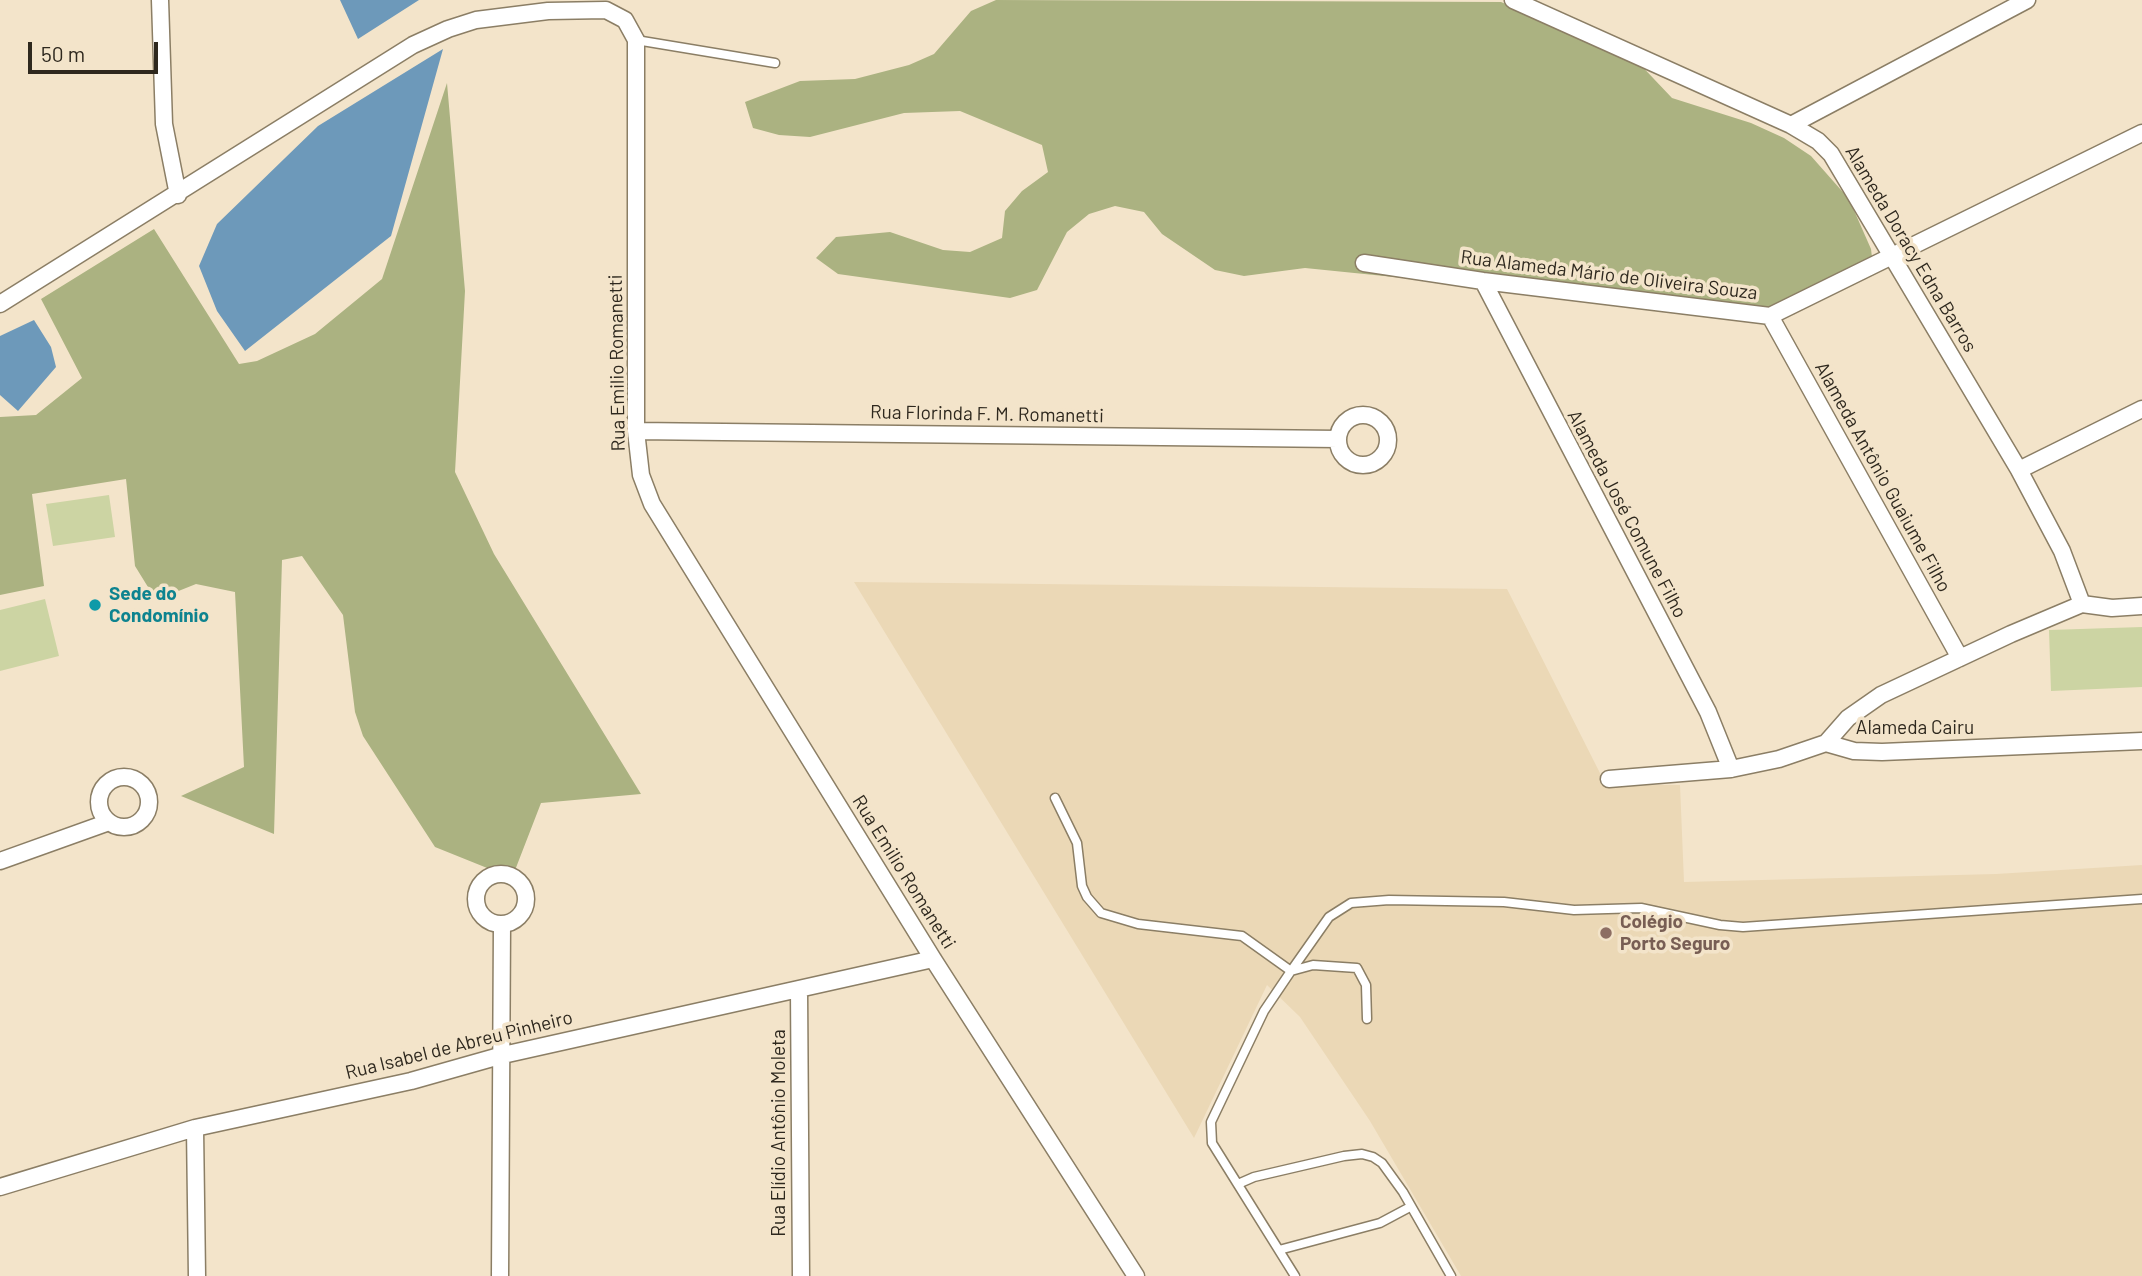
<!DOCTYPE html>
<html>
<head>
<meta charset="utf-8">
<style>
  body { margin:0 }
  #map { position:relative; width:2142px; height:1276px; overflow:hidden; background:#f3e4ca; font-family:Barlow,sans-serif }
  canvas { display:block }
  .scale { position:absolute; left:28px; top:42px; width:130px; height:32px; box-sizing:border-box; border:4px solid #2e281e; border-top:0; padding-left:9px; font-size:21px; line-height:24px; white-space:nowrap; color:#2e281e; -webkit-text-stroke:5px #f3e4ca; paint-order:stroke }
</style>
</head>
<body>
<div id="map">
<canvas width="2142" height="1276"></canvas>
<div class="scale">50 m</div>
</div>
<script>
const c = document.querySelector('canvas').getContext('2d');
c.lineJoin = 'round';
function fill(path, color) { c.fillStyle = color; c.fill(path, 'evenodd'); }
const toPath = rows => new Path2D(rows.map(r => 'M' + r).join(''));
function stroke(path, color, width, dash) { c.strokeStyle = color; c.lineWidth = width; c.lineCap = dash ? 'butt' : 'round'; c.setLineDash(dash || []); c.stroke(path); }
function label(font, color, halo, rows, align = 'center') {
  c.font = font + ' Barlow,sans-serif'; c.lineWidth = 7; c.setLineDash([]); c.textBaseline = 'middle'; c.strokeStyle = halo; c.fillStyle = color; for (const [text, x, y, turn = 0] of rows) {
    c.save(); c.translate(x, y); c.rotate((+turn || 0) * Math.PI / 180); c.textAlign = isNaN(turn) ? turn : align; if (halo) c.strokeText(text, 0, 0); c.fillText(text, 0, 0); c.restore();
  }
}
fill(toPath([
  [854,582,1507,589,1606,785,1680,785,1684,882,1996,874,2142,865,2142,1276,1461,1276,1370,1121,1300,1017,1267,985,1194,1138]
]), '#ebd8b6');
fill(toPath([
  [109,495,115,537,53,546,46,504],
  [45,599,59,656,0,671,0,610],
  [2142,627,2142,687,2051,691,2049,630]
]), '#ccd4a3');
fill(toPath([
  [996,0,1501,2,1635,59,1672,98,1751,123,1784,138,1811,156,1849,199,1871,249,1873,266,1788,306,1678,314,1651,303,1305,268,1244,276,1215,270,1162,234,1144,212,1115,206,1089,214,1067,232,1037,290,1010,298,838,274,816,258,836,237,890,232,943,250,970,252,1002,238,1005,211,1022,191,1048,172,1042,145,960,111,904,113,810,137,779,135,753,128,745,102,800,81,855,79,909,65,934,54,971,11],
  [447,83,465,291,455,472,494,554,641,794,541,803,512,878,435,847,363,736,355,712,343,615,302,556,282,560,274,834,181,796,244,767,235,592,196,584,156,600,135,566,126,479,32,494,44,586,0,595,0,417,36,415,82,378,41,299,154,229,239,364,257,361,315,334,382,279]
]), '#abb281');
fill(toPath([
  [340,0,419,0,358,39],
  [443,49,391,236,245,351,217,311,199,266,217,224,318,126],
  [34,320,51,347,56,367,18,411,0,395,0,336]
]), '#6d99ba');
const lane = toPath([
  [636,40,775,63],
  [1055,798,1077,843,1082,886,1087,897,1101,913,1138,924,1242,936,1291,971,1329,917,1351,903,1389,900,1504,902,1574,910,1641,908,1720,925,1743,927,2142,899],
  [1238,1184,1254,1177,1344,1156,1362,1154,1373,1157,1382,1163,1403,1192,1451,1276],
  [1279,1250,1380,1223,1410,1207],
  [1295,1276,1212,1143,1211,1122,1264,1011,1291,971,1313,965,1357,968,1366,985,1367,1019]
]);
const street = toPath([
  [160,0,164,124,178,195],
  [1513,0,1791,125,1818,141,1831,154,2019,470,2062,551,2082,604],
  [1791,125,2027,0],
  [1364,263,1483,281,1770,316,2142,133],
  [1483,281,1708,712,1731,769],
  [0,304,413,45,448,29,476,20,548,11,606,10,625,20,636,40,636,431,641,475,652,504,933,959,1136,1276],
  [1770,316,1960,658],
  '1338 440a25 25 0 1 1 50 0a25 25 0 1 1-50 0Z',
  [636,431,1338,439],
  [2019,470,2142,409],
  [1826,743,1848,718,1881,695,2011,634,2082,604,2112,608,2142,606],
  '99 802a25 25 0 1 1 50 0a25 25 0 1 1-50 0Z',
  [1609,779,1731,769,1779,759,1826,743,1854,751,1882,752,2142,741],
  [0,861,109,822],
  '476 899a25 25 0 1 1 50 0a25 25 0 1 1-50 0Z',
  [799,989,801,1276],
  [195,1128,197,1276],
  [0,1187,195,1128,411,1081,503,1055,933,959],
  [500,1276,502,924]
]);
stroke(lane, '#8b7e65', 11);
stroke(street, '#8b7e65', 19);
stroke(lane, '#fff', 8);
stroke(street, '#fff', 16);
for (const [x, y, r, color] of [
  [95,605,7,"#0f9aa8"],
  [1606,933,7,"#8d6e63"]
]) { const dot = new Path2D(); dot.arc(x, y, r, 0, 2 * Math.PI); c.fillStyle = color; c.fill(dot); stroke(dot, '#f3e4ca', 2.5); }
label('19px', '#2e281e', '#f3e4ca', [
  ["Alameda Doracy Edna Barros",1911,249,59],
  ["Rua Alameda Mário de Oliveira Souza",1609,275,7],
  ["Rua Emilio Romanetti",617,363,-91],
  ["Rua Florinda F. M. Romanetti",987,414,1],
  ["Alameda Antônio Guaiume Filho",1883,477,61],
  ["Alameda José Comune Filho",1627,514,62],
  ["Alameda Cairu",1915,728],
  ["Rua Emilio Romanetti",904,872,58],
  ["Rua Isabel de Abreu Pinheiro",459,1045,-14],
  ["Rua Elídio Antônio Moleta",779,1133,-90]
]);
label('bold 19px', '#0d838f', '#f3e4ca', [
  ["Sede do",109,594],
  ["Condomínio",109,616]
], 'left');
label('bold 19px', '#785e54', '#f3e4ca', [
  ["Colégio",1620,922],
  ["Porto Seguro",1620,944]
], 'left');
</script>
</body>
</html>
